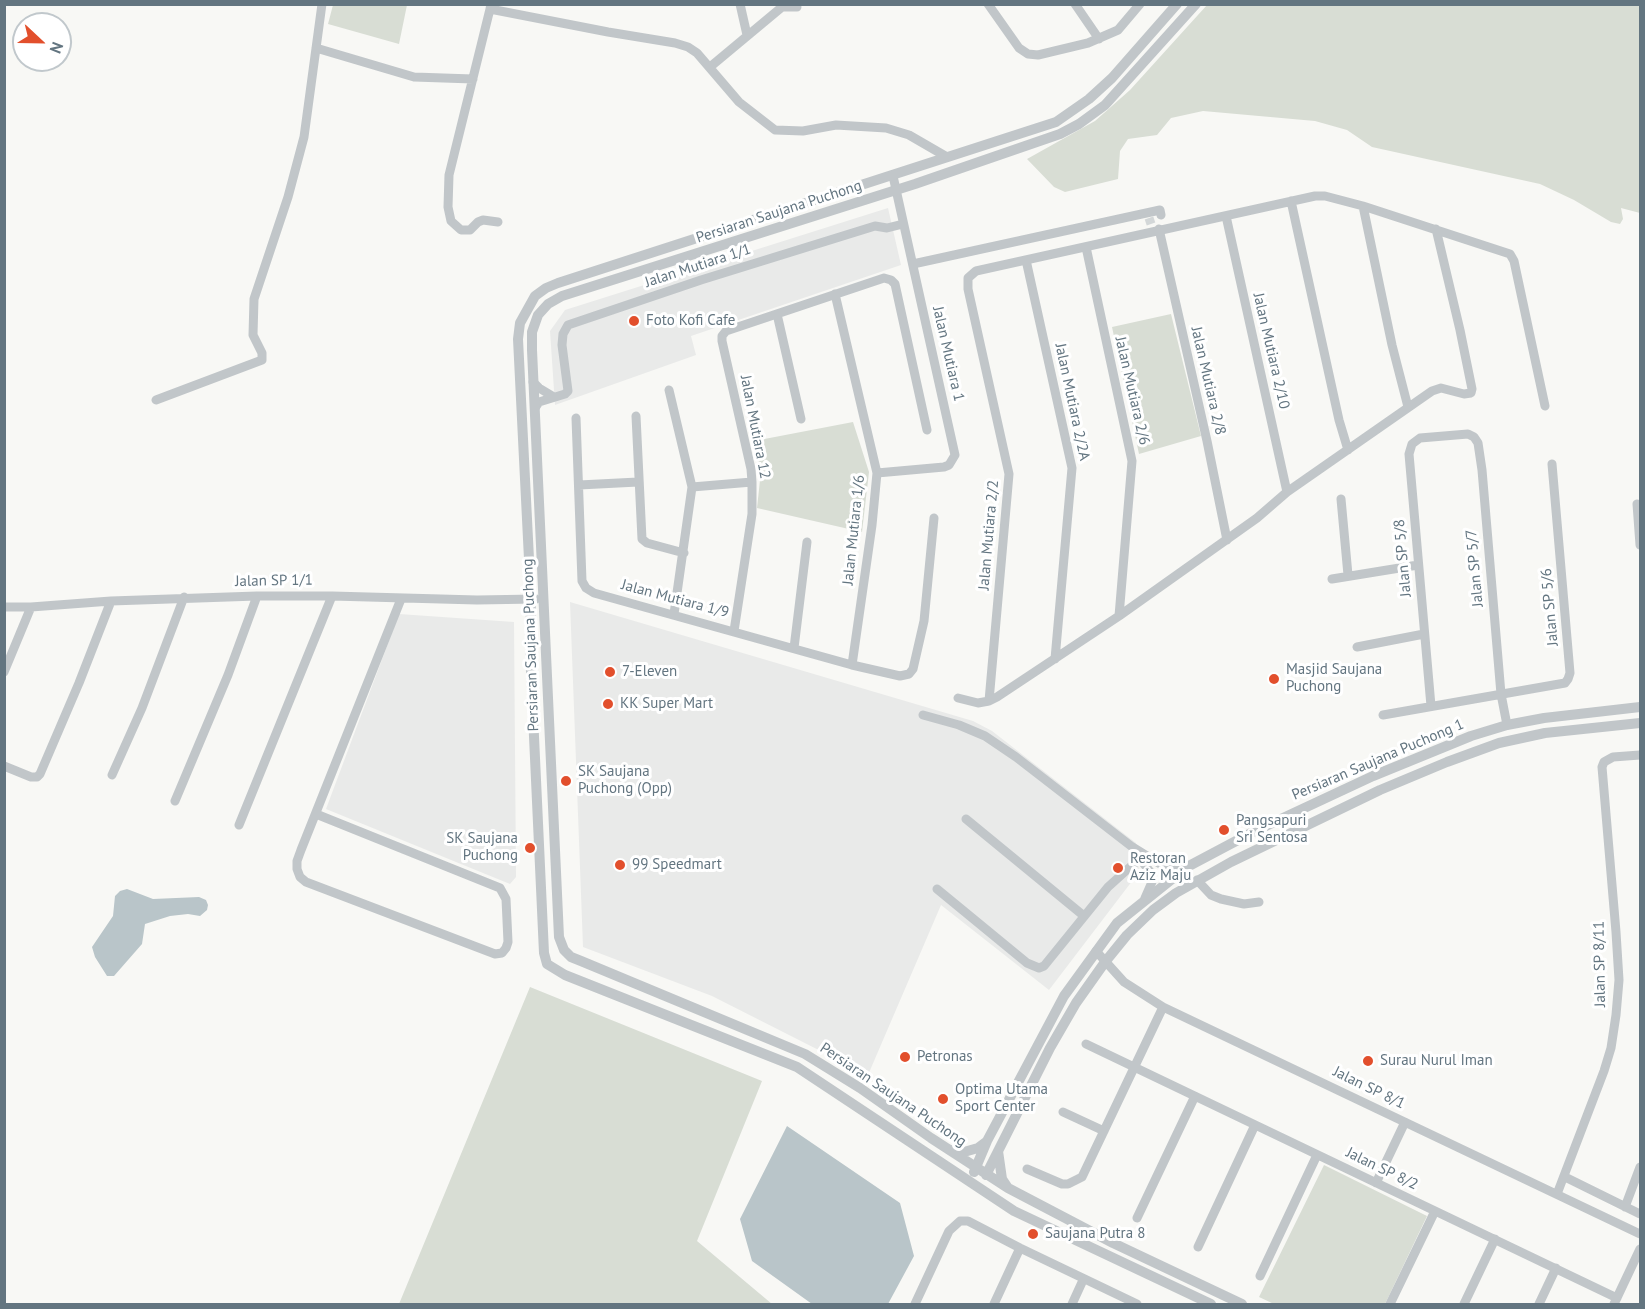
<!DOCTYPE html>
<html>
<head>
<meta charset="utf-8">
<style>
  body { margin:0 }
  #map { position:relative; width:1645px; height:1309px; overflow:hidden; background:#f8f8f5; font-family:"PT Sans",sans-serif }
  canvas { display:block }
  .frame { position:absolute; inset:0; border:6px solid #637580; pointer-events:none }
  .north { position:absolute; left:12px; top:12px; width:60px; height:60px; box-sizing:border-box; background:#fff; border:2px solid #c1c8cc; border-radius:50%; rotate:112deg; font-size:16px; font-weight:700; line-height:24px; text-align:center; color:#637580 }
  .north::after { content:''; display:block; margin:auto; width:21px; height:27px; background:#e24f2c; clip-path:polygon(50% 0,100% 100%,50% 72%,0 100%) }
</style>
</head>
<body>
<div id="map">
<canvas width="1645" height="1309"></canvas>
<div class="frame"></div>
<div class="north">N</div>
</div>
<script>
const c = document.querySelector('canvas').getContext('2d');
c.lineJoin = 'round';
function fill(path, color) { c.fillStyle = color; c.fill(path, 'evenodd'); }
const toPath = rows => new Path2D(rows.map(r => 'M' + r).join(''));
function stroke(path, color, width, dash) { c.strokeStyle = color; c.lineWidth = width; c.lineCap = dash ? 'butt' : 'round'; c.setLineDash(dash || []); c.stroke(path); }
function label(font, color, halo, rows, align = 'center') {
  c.font = font + ' "PT Sans",sans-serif'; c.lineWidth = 6; c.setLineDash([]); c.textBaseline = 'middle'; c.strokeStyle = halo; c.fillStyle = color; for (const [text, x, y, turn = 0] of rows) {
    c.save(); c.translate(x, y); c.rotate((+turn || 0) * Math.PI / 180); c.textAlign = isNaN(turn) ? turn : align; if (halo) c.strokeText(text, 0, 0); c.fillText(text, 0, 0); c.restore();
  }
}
fill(toPath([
  [888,208,901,265,691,336,696,355,555,405,550,331,565,310],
  [570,602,973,721,992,731,1136,843,1139,872,1049,990,941,905,868,1075,712,996,583,947],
  [399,614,514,622,516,877,510,884,326,809]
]), '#e9eae9');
fill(toPath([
  [333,5,407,5,399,44,328,24],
  [1207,5,1640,5,1640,213,1621,208,1623,219,1620,224,1611,222,1574,200,1540,184,1372,147,1347,130,1315,121,1203,111,1171,118,1157,135,1128,139,1120,151,1118,179,1065,192,1054,187,1027,159,1095,121,1130,90],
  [1171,314,1201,436,1139,454,1112,327],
  [853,422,869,472,862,532,757,508,761,471,754,441],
  [530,987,762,1081,697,1241,772,1304,399,1304],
  [1324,1165,1427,1216,1385,1304,1274,1304,1259,1297]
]), '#d8ddd4');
fill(toPath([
  [127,889,153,899,199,897,206,900,208,905,207,910,200,916,188,914,170,916,145,924,142,944,114,976,107,976,95,957,92,947,113,916,115,896,120,891],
  [787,1126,900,1203,914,1256,888,1304,812,1304,752,1261,740,1219]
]), '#b9c5c9');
stroke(toPath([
  [1149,218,1151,224]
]), '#d3d7d8', 9, [9, 4.5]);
stroke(toPath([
  [491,4,490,9,608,32,675,43,688,47,697,53,739,102,775,130,803,131,836,125,886,128,909,135,947,157],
  [740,4,747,35],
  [988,4,1019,48,1028,54,1038,55,1088,43,1118,30,1140,4],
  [1075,4,1099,39],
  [490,9,449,175,448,207,451,221,461,230,470,230,478,222,483,220,498,222],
  [316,48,414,77,473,79],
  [710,67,782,7,797,7],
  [1291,201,1339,420,1348,450],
  [1363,206,1392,345,1408,407],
  [1226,216,1287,492],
  [1159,229,1207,441,1227,540],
  [1086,247,1132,461,1119,616],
  [1026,260,1072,468,1055,659],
  [913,264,1160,210,1161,215],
  [835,294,877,473,872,525,852,665],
  [777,314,801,419],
  [533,382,539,388,554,397],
  [669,390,692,487,674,614],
  [156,400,262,360,262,353,253,335,254,299,288,197,304,137,322,4],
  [535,408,539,402,565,394,568,391,562,345,563,334,568,325,701,280,875,226,887,228,903,224],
  [636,416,642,539,647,543,684,553],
  [576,418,582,581,586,588,594,593,852,665,900,676,909,674,913,669,924,621,934,518],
  [877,473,944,467,949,465,955,455,893,176],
  [579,485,638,482],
  [692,487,752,482],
  [1341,499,1348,575],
  [1637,504,1640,545],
  [1332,579,1418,565],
  [4,607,31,607,111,601,257,596,332,596,477,600,536,599],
  [734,631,752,514,752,482,751,469,722,341,722,336,726,331,884,278,891,280,895,284,927,430],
  [1357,647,1424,634],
  [794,648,807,542],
  [4,672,31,607],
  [958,698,978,703,989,701,997,697,1119,616,1257,518,1287,492,1432,391,1441,388,1464,394,1471,393,1472,389,1460,330,1436,229],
  [989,701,1009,474,968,289,968,278,976,271,1315,196,1325,196,1363,206,1510,254,1514,261,1545,406],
  [1431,706,1409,454,1412,444,1420,438,1468,434,1474,437,1478,443,1482,470,1501,694,1507,725],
  [923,715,959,725,985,736,1016,757,1131,846,1165,867,1175,869,1187,867],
  [1383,715,1565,683,1568,679,1570,673,1552,464],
  [4,766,31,777,37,777,40,774,79,683,111,601],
  [112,775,142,708,184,597],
  [175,801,228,675,257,596],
  [316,814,500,888,506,899,508,942,506,948,502,953,495,954,306,882,300,877,297,869,297,861,301,850,401,599],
  [966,819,1084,916],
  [239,825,332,596],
  [1136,854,1152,874,1152,882,1145,898],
  [1197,880,1211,895,1221,899,1244,904,1259,902],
  [937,889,1027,963,1039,968,1044,966,1108,887,1139,859],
  [1096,951,1124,982,1163,1007,1640,1234],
  [1086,1044,1617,1298],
  [1063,1112,1104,1131],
  [1027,1169,1062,1184,1068,1184,1082,1177,1163,1007],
  [1565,1177,1640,1214],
  [1376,1183,1405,1122],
  [1557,1194,1604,1071,1611,1048,1616,1015,1619,980,1616,932,1602,767,1604,762,1613,757,1640,755],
  [1625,1207,1640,1167],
  [1137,1218,1195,1096],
  [1198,1247,1255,1125],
  [1260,1276,1317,1155],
  [915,1304,949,1231,960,1221,968,1221,1020,1248,1137,1304],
  [994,1304,1020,1248],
  [1072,1304,1083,1280],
  [1390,1304,1435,1211],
  [1464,1304,1495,1239],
  [1539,1304,1556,1268],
  [1614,1304,1640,1249]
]), '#c1c6c9', 9);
stroke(toPath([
  [1177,4,1112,78,1089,99,1056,122,558,283,546,288,535,296,520,323,518,339,531,599,530,650,544,953,547,964,565,975,797,1067,1014,1211,1211,1304],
  [1196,4,1105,105,1079,124,1060,134,915,184,562,296,548,304,538,315,532,332,532,350,559,937,564,950,571,957,581,961,805,1054,860,1088,931,1138,1008,1188,1113,1243,1242,1304],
  [953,1150,964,1152,978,1148,986,1142],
  [998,1151,1002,1179,1008,1188],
  [974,1172,987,1141,1064,996,1117,923,1187,867,1253,832,1373,776,1471,736,1507,725,1544,718,1640,707],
  [986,1175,1050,1048,1076,1003,1105,962,1127,935,1153,910,1176,893,1231,862,1380,790,1447,762,1499,743,1545,733,1640,723]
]), '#c1c6c9', 10);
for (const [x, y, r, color] of [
  [634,321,6,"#e24f2c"],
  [610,672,6,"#e24f2c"],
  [1274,679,6,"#e24f2c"],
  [608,704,6,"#e24f2c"],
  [566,781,6,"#e24f2c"],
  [1224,830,6,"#e24f2c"],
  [530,848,6,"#e24f2c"],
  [620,865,6,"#e24f2c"],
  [1118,868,6,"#e24f2c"],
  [905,1057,6,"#e24f2c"],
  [1368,1061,6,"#e24f2c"],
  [943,1099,6,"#e24f2c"],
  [1033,1234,6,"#e24f2c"]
]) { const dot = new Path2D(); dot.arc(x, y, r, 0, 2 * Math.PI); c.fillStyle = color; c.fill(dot); stroke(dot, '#fff', 2); }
label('15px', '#637580', '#fff', [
  ["Persiaran Saujana Puchong",779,212,-18],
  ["Jalan Mutiara 1/1",698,266,-18],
  ["Jalan Mutiara 2/10",1271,351,77],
  ["Jalan Mutiara 1",948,354,77],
  ["Jalan Mutiara 2/8",1208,381,77],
  ["Jalan Mutiara 2/6",1132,391,77],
  ["Jalan Mutiara 2/2A",1072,402,78],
  ["Jalan Mutiara 12",755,427,79],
  ["Jalan Mutiara 1/6",854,530,-84],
  ["Jalan Mutiara 2/2",989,535,-85],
  ["Jalan SP 5/8",1403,558,-95],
  ["Jalan SP 5/7",1475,568,-95],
  ["Jalan SP 1/1",274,581,-1],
  ["Jalan Mutiara 1/9",675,599,15],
  ["Jalan SP 5/6",1550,607,-95],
  ["Persiaran Saujana Puchong",531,645,-92],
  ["Persiaran Saujana Puchong 1",1378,760,-23],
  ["Jalan SP 8/11",1600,964,-91],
  ["Jalan SP 8/1",1369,1088,26],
  ["Persiaran Saujana Puchong",893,1095,34],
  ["Jalan SP 8/2",1382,1169,26]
]);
label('15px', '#637580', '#fff', [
  ["Foto Kofi Cafe",646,321],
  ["Masjid Saujana",1286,670],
  ["Puchong",1286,687],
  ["7-Eleven",622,672],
  ["KK Super Mart",620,704],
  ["SK Saujana",578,772],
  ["Puchong (Opp)",578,789],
  ["Pangsapuri",1236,821],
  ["Sri Sentosa",1236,838],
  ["SK Saujana",518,839,"right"],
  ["Puchong",518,856,"right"],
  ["Restoran",1130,859],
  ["Aziz Maju",1130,876],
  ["99 Speedmart",632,865],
  ["Petronas",917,1057],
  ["Surau Nurul Iman",1380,1061],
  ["Optima Utama",955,1090],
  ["Sport Center",955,1107],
  ["Saujana Putra 8",1045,1234]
], 'left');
</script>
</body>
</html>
